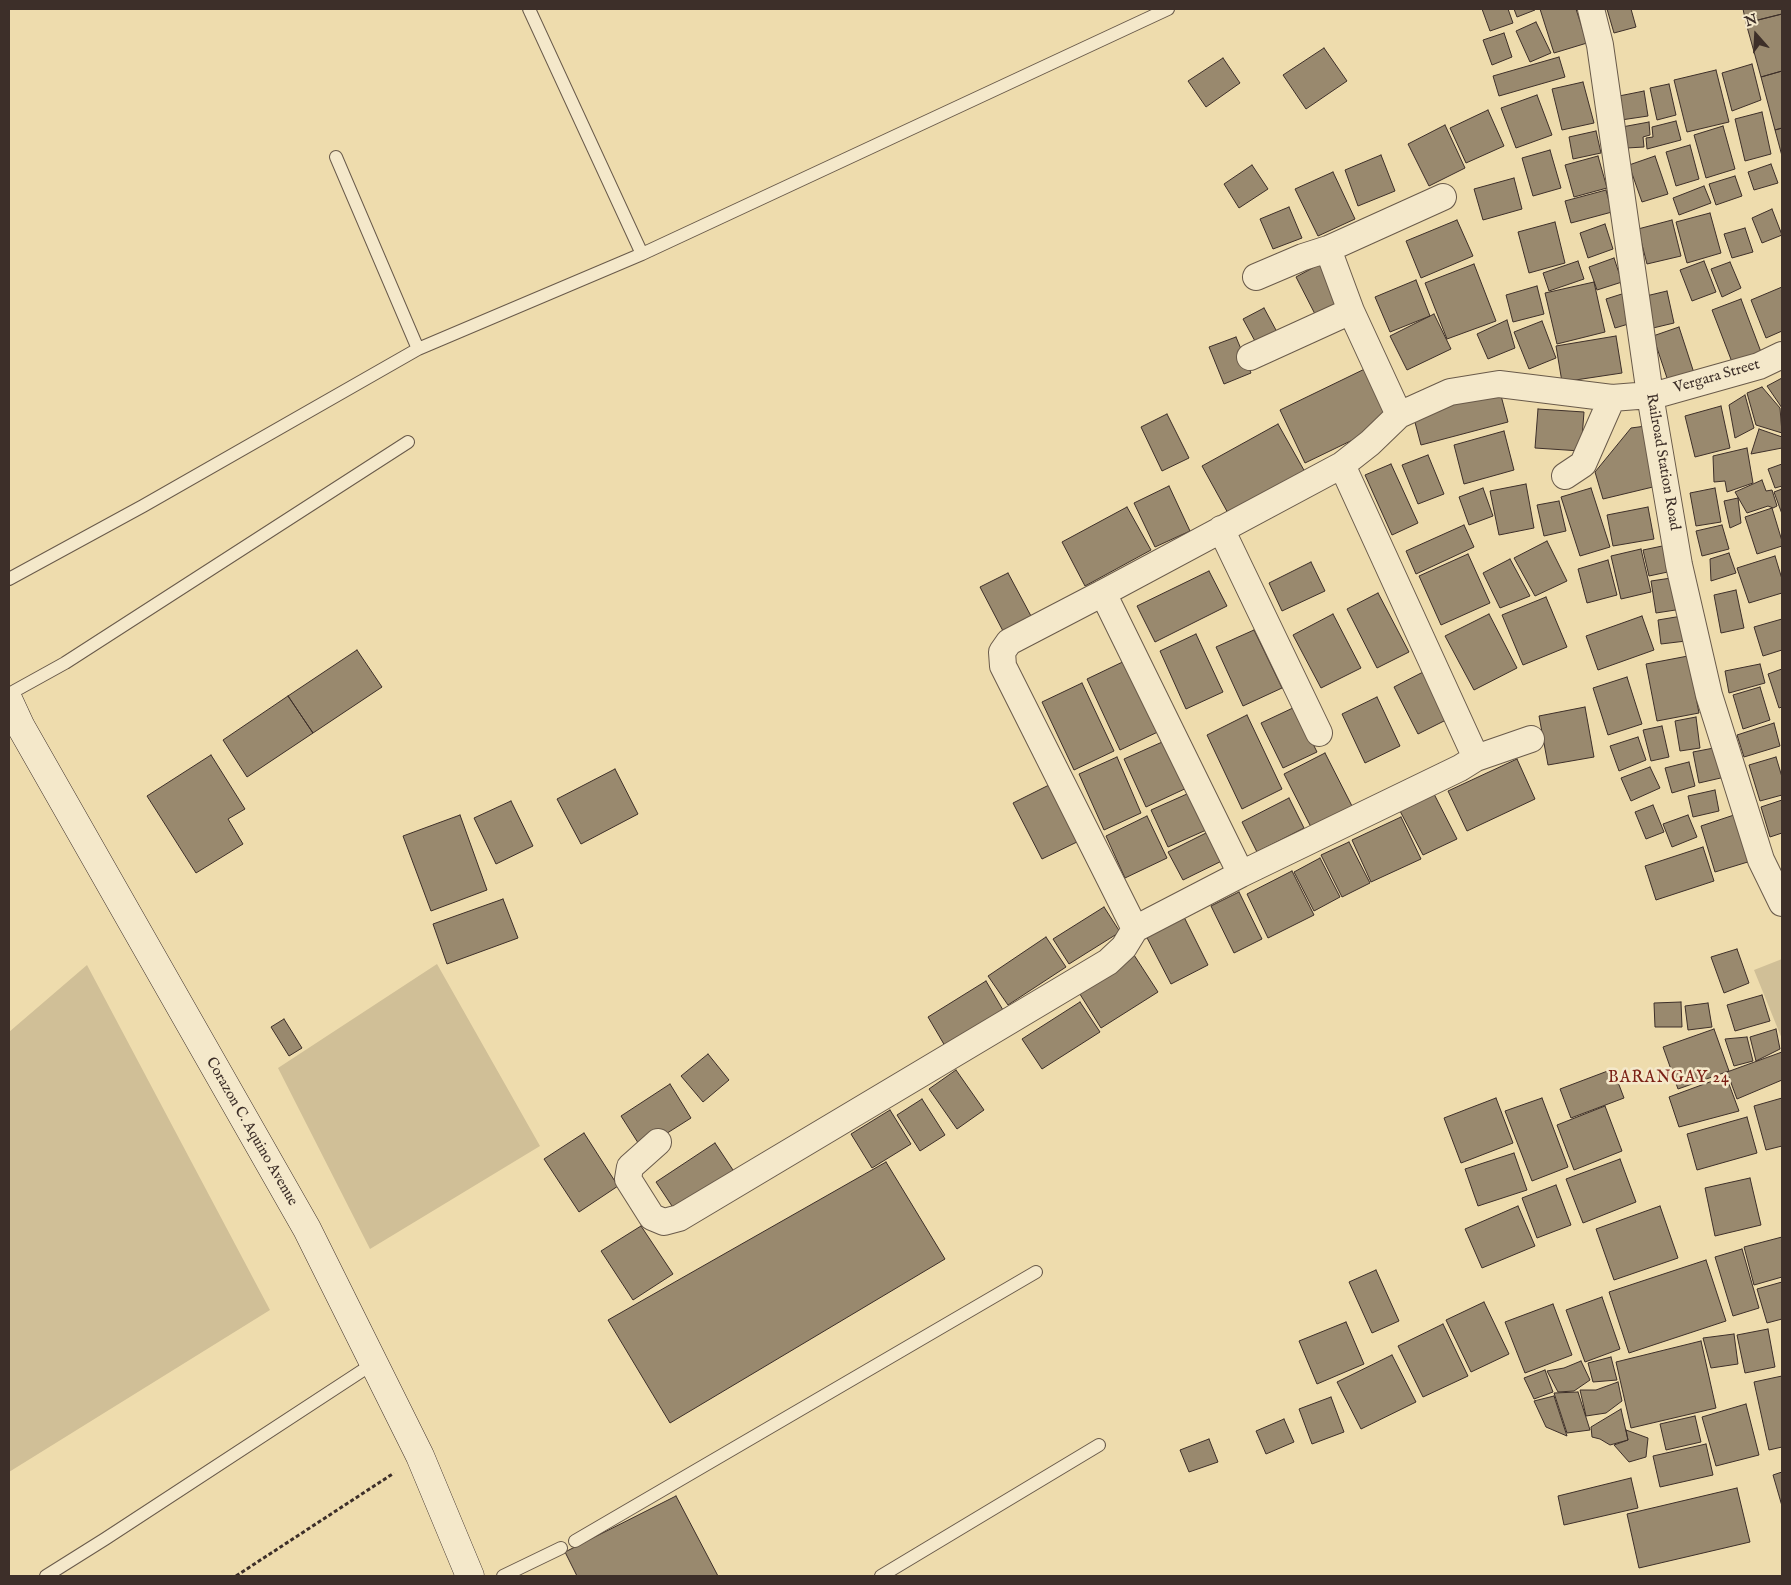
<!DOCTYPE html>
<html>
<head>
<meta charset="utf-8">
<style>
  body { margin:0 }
  #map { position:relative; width:1791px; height:1585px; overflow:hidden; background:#eedcad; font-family:"IM FELL English",serif }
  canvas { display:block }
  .frame { position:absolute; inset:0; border:10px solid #3d2f29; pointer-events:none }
  .north { position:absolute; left:1731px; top:10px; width:50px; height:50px; -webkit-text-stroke:4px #f4e8ca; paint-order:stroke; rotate:341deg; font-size:14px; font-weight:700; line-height:20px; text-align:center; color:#3d2f29 }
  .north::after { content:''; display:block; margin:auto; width:18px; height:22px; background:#3d2f29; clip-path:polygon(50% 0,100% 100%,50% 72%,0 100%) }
</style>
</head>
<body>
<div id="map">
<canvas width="1791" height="1585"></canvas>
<div class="frame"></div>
<div class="north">N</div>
</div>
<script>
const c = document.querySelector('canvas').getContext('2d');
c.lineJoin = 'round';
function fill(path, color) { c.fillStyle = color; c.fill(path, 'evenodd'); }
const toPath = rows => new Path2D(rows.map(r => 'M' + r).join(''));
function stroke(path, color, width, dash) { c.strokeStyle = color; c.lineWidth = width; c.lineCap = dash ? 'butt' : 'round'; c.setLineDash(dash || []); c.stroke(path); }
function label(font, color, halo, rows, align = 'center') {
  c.font = font + ' "IM FELL English",serif'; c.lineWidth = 5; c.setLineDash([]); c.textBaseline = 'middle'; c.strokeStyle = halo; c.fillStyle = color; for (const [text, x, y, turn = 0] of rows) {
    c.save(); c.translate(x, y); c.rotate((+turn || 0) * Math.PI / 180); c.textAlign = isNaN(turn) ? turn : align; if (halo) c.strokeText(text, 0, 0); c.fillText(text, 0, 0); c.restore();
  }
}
fill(toPath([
  [1782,959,1782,1039,1754,970],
  [437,964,540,1146,370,1249,278,1068],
  [87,965,270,1310,9,1472,9,1032]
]), '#d0bf97');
const building = toPath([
  [1482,9,1508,9,1513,23,1490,31,1482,9],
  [1514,9,1534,9,1535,10,1517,17,1514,9],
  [1540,9,1576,9,1587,43,1554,53,1540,9],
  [1607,9,1631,9,1636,27,1614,33,1607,9],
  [1743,9,1782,9,1782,14,1746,23,1743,9],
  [1782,14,1782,71,1761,77,1746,23,1782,14],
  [1536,22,1551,53,1530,62,1516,31,1536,22],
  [1504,33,1512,57,1492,65,1483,40,1504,33],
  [1324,48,1347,81,1306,109,1283,75,1324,48],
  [1559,57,1565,77,1499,96,1493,76,1559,57],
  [1223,58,1240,83,1206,107,1188,81,1223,58],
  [1752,64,1761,100,1732,111,1722,73,1752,64],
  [1716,70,1729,122,1687,132,1674,80,1716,70],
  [1782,71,1782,128,1775,130,1761,77,1782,71],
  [1583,82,1594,123,1562,130,1552,89,1583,82],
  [1669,84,1676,115,1657,120,1650,88,1669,84],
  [1644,91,1648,116,1621,120,1614,97,1644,91],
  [1537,95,1552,135,1516,148,1501,108,1537,95],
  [1488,110,1504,146,1466,163,1450,128,1488,110],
  [1762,112,1771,154,1745,161,1735,119,1762,112],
  [1676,121,1681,140,1647,149,1646,138,1653,137,1652,127,1676,121],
  [1649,122,1650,135,1643,137,1644,147,1627,148,1622,127,1649,122],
  [1445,125,1465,168,1429,186,1408,144,1445,125],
  [1723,126,1735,169,1706,178,1694,135,1723,126],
  [1782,128,1782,156,1775,130,1782,128],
  [1596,131,1601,153,1573,159,1569,137,1596,131],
  [1690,145,1699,179,1676,186,1666,152,1690,145],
  [1550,150,1561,188,1533,196,1522,158,1550,150],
  [1381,155,1395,191,1358,206,1345,170,1381,155],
  [1598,156,1607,188,1574,197,1565,165,1598,156],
  [1655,156,1668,194,1642,202,1629,165,1655,156],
  [1771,164,1778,183,1754,190,1748,172,1771,164],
  [1252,165,1268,189,1239,208,1224,184,1252,165],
  [1333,172,1355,219,1318,236,1295,189,1333,172],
  [1735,176,1742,196,1716,205,1709,184,1735,176],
  [1514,178,1522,209,1483,220,1474,189,1514,178],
  [1704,186,1711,203,1679,215,1673,198,1704,186],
  [1606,190,1612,212,1571,223,1565,201,1606,190],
  [1289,207,1302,238,1273,249,1260,219,1289,207],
  [1772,209,1782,235,1762,243,1752,218,1772,209],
  [1710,213,1721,253,1687,263,1676,222,1710,213],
  [1457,220,1473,256,1421,278,1406,241,1457,220],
  [1672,220,1681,256,1647,264,1638,229,1672,220],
  [1555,222,1565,263,1529,273,1518,232,1555,222],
  [1605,224,1613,249,1588,258,1580,233,1605,224],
  [1745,228,1753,252,1732,258,1724,234,1745,228],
  [1614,258,1622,282,1597,290,1589,267,1614,258],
  [1578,261,1584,279,1549,291,1543,273,1578,261],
  [1704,261,1716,292,1692,301,1680,270,1704,261],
  [1730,262,1741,288,1722,297,1711,269,1730,262],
  [1320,264,1341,304,1316,316,1296,277,1320,264],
  [1474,264,1496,321,1447,339,1425,283,1474,264],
  [1416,280,1430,316,1390,332,1375,297,1416,280],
  [1594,282,1605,332,1557,344,1545,293,1594,282],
  [1537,286,1544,314,1513,322,1506,295,1537,286],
  [1782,287,1782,331,1766,338,1751,300,1782,287],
  [1667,291,1674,323,1653,328,1646,296,1667,291],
  [1625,293,1635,322,1615,328,1606,299,1625,293],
  [1741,299,1761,352,1732,362,1712,310,1741,299],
  [1264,308,1283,343,1262,354,1243,319,1264,308],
  [1434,314,1451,349,1407,370,1390,336,1434,314],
  [1507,320,1515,348,1488,359,1477,334,1507,320],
  [1542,321,1556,358,1529,369,1514,332,1542,321],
  [1679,327,1694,373,1668,381,1653,336,1679,327],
  [1616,336,1622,373,1562,382,1556,346,1616,336],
  [1236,337,1251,373,1224,384,1209,347,1236,337],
  [1375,364,1384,416,1363,435,1305,463,1280,410,1375,364],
  [1782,378,1782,408,1767,386,1782,378],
  [1762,387,1780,408,1782,433,1756,425,1747,393,1762,387],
  [1499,388,1508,422,1421,445,1412,411,1499,388],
  [1745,395,1754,428,1735,438,1729,405,1745,395],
  [1721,406,1730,448,1695,457,1685,416,1721,406],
  [1538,409,1584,412,1581,451,1535,448,1538,409],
  [1167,414,1189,458,1162,471,1141,427,1167,414],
  [1278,424,1305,472,1229,515,1202,466,1278,424],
  [1646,426,1657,486,1603,499,1595,472,1631,428,1646,426],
  [1759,429,1782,437,1782,448,1751,454,1759,429],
  [1504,431,1514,470,1464,484,1454,445,1504,431],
  [1747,448,1753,483,1727,492,1725,481,1714,482,1713,456,1747,448],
  [1428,455,1444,494,1418,504,1402,465,1428,455],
  [1391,464,1418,523,1392,535,1365,475,1391,464],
  [1782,464,1782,486,1775,488,1768,469,1782,464],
  [1762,480,1766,491,1772,490,1777,506,1773,508,1768,506,1747,513,1735,492,1762,480],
  [1526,484,1534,528,1499,535,1490,491,1526,484],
  [1169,486,1190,531,1155,547,1134,503,1169,486],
  [1483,488,1493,516,1469,525,1459,497,1483,488],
  [1591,488,1610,547,1580,556,1561,497,1591,488],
  [1715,488,1721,522,1696,526,1690,493,1715,488],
  [1782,489,1782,514,1774,492,1782,489],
  [1738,498,1741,523,1730,528,1724,501,1738,498],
  [1559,501,1566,531,1544,536,1537,505,1559,501],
  [1127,507,1151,550,1085,586,1062,542,1127,507],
  [1648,507,1654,539,1613,546,1607,515,1648,507],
  [1772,508,1782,541,1782,546,1757,554,1745,517,1772,508],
  [1464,525,1474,547,1416,574,1406,551,1464,525],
  [1722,525,1729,549,1702,556,1696,531,1722,525],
  [1547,541,1567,581,1535,596,1514,558,1547,541],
  [1672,544,1677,570,1649,576,1643,550,1672,544],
  [1641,549,1651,592,1621,599,1611,556,1641,549],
  [1729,553,1736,573,1711,581,1710,559,1729,553],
  [1468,554,1490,603,1441,625,1419,576,1468,554],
  [1775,556,1782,579,1782,593,1749,603,1737,568,1775,556],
  [1510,559,1530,596,1500,608,1483,573,1510,559],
  [1608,560,1617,595,1587,603,1578,569,1608,560],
  [1311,562,1325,591,1282,611,1269,583,1311,562],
  [1209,571,1227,606,1155,642,1137,606,1209,571],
  [1008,573,1031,616,1003,631,980,587,1008,573],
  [1678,577,1682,609,1656,613,1651,581,1678,577],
  [1736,590,1744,628,1721,633,1714,595,1736,590],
  [1378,593,1409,652,1377,668,1347,609,1378,593],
  [1546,597,1567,647,1523,665,1502,615,1546,597],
  [1333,614,1361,668,1321,688,1293,635,1333,614],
  [1489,614,1517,668,1474,690,1445,636,1489,614],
  [1642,616,1654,650,1598,670,1586,636,1642,616],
  [1682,616,1686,641,1661,644,1658,620,1682,616],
  [1782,619,1782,650,1763,656,1754,627,1782,619],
  [1254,630,1282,688,1243,706,1216,647,1254,630],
  [1196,634,1223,692,1186,709,1160,651,1196,634],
  [357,650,382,687,313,733,288,696,357,650],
  [1688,656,1699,713,1657,721,1646,664,1688,656],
  [1131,658,1164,729,1120,750,1087,679,1131,658],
  [1760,664,1765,683,1729,693,1725,671,1760,664],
  [1782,669,1782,707,1779,708,1768,674,1782,669],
  [1427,670,1452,717,1418,734,1394,687,1427,670],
  [1627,677,1642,724,1608,735,1593,688,1627,677],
  [1082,683,1114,751,1074,770,1042,702,1082,683],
  [1760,687,1770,720,1743,729,1733,695,1760,687],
  [288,696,313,733,247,777,223,740,288,696],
  [1377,697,1400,746,1365,763,1342,714,1377,697],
  [1295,707,1317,752,1283,768,1261,723,1295,707],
  [1585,707,1594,757,1548,765,1539,716,1585,707],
  [1247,715,1282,789,1242,809,1207,735,1247,715],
  [1696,717,1700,748,1680,751,1675,721,1696,717],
  [1774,723,1780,746,1744,757,1737,735,1774,723],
  [1662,726,1669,757,1651,761,1643,730,1662,726],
  [1638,737,1646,760,1619,771,1610,746,1638,737],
  [1169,739,1191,786,1146,807,1124,759,1169,739],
  [1719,747,1725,777,1699,783,1693,752,1719,747],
  [1325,753,1353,808,1312,829,1284,774,1325,753],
  [211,755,245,809,228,819,243,844,196,873,147,796,211,755],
  [1117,757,1141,813,1104,830,1079,774,1117,757],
  [1776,757,1782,777,1782,795,1760,801,1749,765,1776,757],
  [1517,759,1535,799,1467,831,1448,791,1517,759],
  [1689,762,1695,786,1672,793,1665,768,1689,762],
  [1650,767,1660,788,1631,801,1621,778,1650,767],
  [615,769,638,814,581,844,557,799,615,769],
  [1051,784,1079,841,1042,859,1013,803,1051,784],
  [1196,790,1213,827,1168,847,1151,810,1196,790],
  [1715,790,1719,811,1693,817,1688,796,1715,790],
  [1433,792,1457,839,1423,855,1400,811,1433,792],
  [1289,798,1304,828,1257,852,1242,822,1289,798],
  [1782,800,1782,833,1770,837,1761,807,1782,800],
  [511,801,533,846,496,864,474,818,511,801],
  [1653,805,1664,832,1646,839,1635,812,1653,805],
  [1737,814,1751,861,1715,872,1701,826,1737,814],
  [460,815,487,890,431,911,403,836,460,815],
  [1688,815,1697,837,1672,847,1663,824,1688,815],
  [1147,816,1167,858,1125,878,1106,836,1147,816],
  [1401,817,1421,859,1371,882,1352,840,1401,817],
  [1222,825,1236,854,1183,880,1168,852,1222,825],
  [1349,842,1370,883,1342,897,1321,855,1349,842],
  [1703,847,1714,881,1656,900,1645,866,1703,847],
  [1320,858,1340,897,1314,911,1294,872,1320,858],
  [1292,871,1314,915,1268,938,1247,894,1292,871],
  [1239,892,1262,939,1234,953,1211,906,1239,892],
  [503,899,518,938,447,964,433,924,503,899],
  [1104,907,1120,932,1069,964,1053,939,1104,907],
  [1182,913,1208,965,1171,984,1144,932,1182,913],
  [1046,937,1066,967,1008,1005,988,976,1046,937],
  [1737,949,1749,983,1724,993,1711,957,1737,949],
  [1134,955,1158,992,1101,1028,1078,991,1134,955],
  [986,981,1003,1010,945,1046,928,1017,986,981],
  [1762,995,1770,1021,1735,1031,1727,1005,1762,995],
  [1080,1002,1100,1032,1042,1069,1022,1039,1080,1002],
  [1681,1002,1682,1027,1655,1027,1654,1003,1681,1002],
  [1708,1003,1712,1027,1688,1030,1685,1006,1708,1003],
  [284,1019,302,1048,289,1056,271,1027,284,1019],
  [1714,1029,1729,1071,1678,1089,1663,1047,1714,1029],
  [1776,1029,1780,1049,1756,1061,1750,1037,1776,1029],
  [1747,1037,1753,1061,1734,1066,1725,1039,1747,1037],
  [1782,1052,1782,1080,1737,1099,1727,1072,1782,1052],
  [708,1054,729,1080,703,1102,681,1076,708,1054],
  [1613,1069,1624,1098,1571,1118,1560,1089,1613,1069],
  [956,1070,984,1110,957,1129,929,1089,956,1070],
  [1726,1076,1739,1111,1679,1127,1669,1097,1726,1076],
  [670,1084,691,1118,642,1149,621,1116,670,1084],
  [1496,1098,1513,1143,1461,1163,1444,1118,1496,1098],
  [1542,1098,1568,1167,1532,1181,1505,1111,1542,1098],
  [1782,1098,1782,1146,1766,1150,1754,1106,1782,1098],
  [922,1099,945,1135,920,1151,897,1115,922,1099],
  [1605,1106,1622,1151,1574,1170,1557,1125,1605,1106],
  [890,1110,911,1144,872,1168,851,1134,890,1110],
  [1747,1117,1757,1153,1697,1170,1687,1134,1747,1117],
  [584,1133,618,1186,579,1212,544,1159,584,1133],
  [715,1143,741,1182,682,1221,656,1182,715,1143],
  [1514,1153,1527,1190,1478,1206,1465,1169,1514,1153],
  [1620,1159,1636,1202,1583,1223,1566,1179,1620,1159],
  [886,1162,945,1259,670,1423,608,1320,886,1162],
  [1750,1178,1761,1225,1715,1236,1705,1188,1750,1178],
  [1556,1185,1571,1225,1537,1238,1522,1198,1556,1185],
  [1518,1206,1535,1246,1482,1268,1465,1229,1518,1206],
  [1660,1206,1678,1258,1614,1280,1596,1229,1660,1206],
  [641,1226,673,1274,633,1300,601,1251,641,1226],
  [1782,1237,1782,1277,1754,1285,1744,1247,1782,1237],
  [1742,1249,1759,1308,1733,1316,1715,1257,1742,1249],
  [1706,1260,1726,1321,1629,1353,1609,1292,1706,1260],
  [1376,1270,1399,1321,1372,1333,1349,1282,1376,1270],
  [1782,1282,1782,1319,1767,1323,1757,1289,1782,1282],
  [1602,1297,1620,1349,1585,1362,1566,1310,1602,1297],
  [1484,1302,1509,1354,1471,1372,1446,1320,1484,1302],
  [1553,1304,1572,1355,1525,1373,1505,1322,1553,1304],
  [1346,1322,1364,1364,1317,1384,1299,1341,1346,1322],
  [1443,1324,1468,1376,1423,1397,1398,1346,1443,1324],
  [1768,1329,1775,1367,1745,1373,1737,1335,1768,1329],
  [1734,1334,1738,1364,1711,1368,1703,1338,1734,1334],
  [1701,1341,1716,1408,1631,1428,1616,1362,1701,1341],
  [1392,1355,1416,1402,1361,1429,1337,1382,1392,1355],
  [1611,1357,1617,1380,1593,1382,1588,1363,1611,1357],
  [1581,1361,1590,1380,1574,1391,1558,1392,1547,1371,1564,1368,1581,1361],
  [1545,1370,1553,1392,1534,1399,1524,1378,1545,1370],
  [1782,1376,1782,1447,1769,1450,1754,1382,1782,1376],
  [1618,1382,1622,1401,1606,1413,1586,1416,1580,1390,1596,1390,1618,1382],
  [1578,1392,1590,1430,1567,1433,1554,1393,1578,1392],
  [1554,1396,1567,1436,1546,1427,1534,1401,1554,1396],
  [1331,1397,1344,1432,1312,1444,1299,1409,1331,1397],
  [1746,1404,1759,1455,1716,1466,1702,1417,1746,1404],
  [1621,1409,1628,1440,1610,1445,1600,1439,1592,1437,1591,1427,1621,1409],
  [1695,1416,1701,1442,1666,1450,1660,1424,1695,1416],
  [1284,1419,1294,1442,1266,1454,1256,1431,1284,1419],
  [1626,1430,1648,1438,1646,1457,1629,1462,1614,1445,1628,1440,1626,1430],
  [1209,1439,1218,1462,1189,1472,1180,1450,1209,1439],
  [1706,1444,1713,1475,1660,1487,1653,1456,1706,1444],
  [1782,1472,1782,1506,1773,1475,1782,1472],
  [1631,1478,1638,1508,1564,1525,1558,1496,1631,1478],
  [1737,1488,1750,1542,1639,1568,1627,1514,1737,1488],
  [676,1496,718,1576,577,1576,565,1552,676,1496]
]);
fill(building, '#99896e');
stroke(building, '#3d2f29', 1);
const service = toPath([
  [529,9,642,254],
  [336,157,418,349],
  [9,579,143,506,418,349,642,254,1168,9],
  [9,694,65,663,408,442],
  [575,1541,1036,1272],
  [46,1576,105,1539,374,1363],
  [503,1576,561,1548],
  [881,1576,1099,1445]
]);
const minor = toPath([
  [1591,9,1600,45,1650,395,1679,565,1709,695,1761,860,1782,903],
  [1256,277,1303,257,1328,249],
  [1250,357,1351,311],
  [1399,415,1351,311,1328,249,1443,197],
  [1565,476,1583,464,1612,398],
  [1221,529,1319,733],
  [1103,593,1241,874],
  [1476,758,1531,739],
  [1135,929,1241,874,1460,768,1476,758,1342,465],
  [658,1142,630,1167,628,1179,652,1217,664,1222,679,1218,1108,962,1124,947,1135,929,1003,666,1002,652,1009,642,1103,593,1342,465,1370,443,1399,415,1450,392,1499,384,1612,398,1650,395,1663,393,1759,366,1782,355]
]);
const secondary = toPath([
  [9,701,21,727,307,1229,420,1456,470,1576]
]);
stroke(service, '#695a4a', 14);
stroke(minor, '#695a4a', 28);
stroke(secondary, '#3d2f29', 29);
stroke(toPath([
  [236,1576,394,1473]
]), '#3d2f29', 3, [4, 2.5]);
stroke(service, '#f4e8ca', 12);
stroke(minor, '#f4e8ca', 26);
stroke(secondary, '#f4e8ca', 28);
label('15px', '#3d2f29', '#f4e8ca', [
  ["Vergara Street",1717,377,-16],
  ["Railroad Station Road",1662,462,80],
  ["Corazon C. Aquino Avenue",251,1132,60]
]);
c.letterSpacing = '1px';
label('16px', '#7a1f14', '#f4e8ca', [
  ["BARANGAY 24",1669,1079]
]);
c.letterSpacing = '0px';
</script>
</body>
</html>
